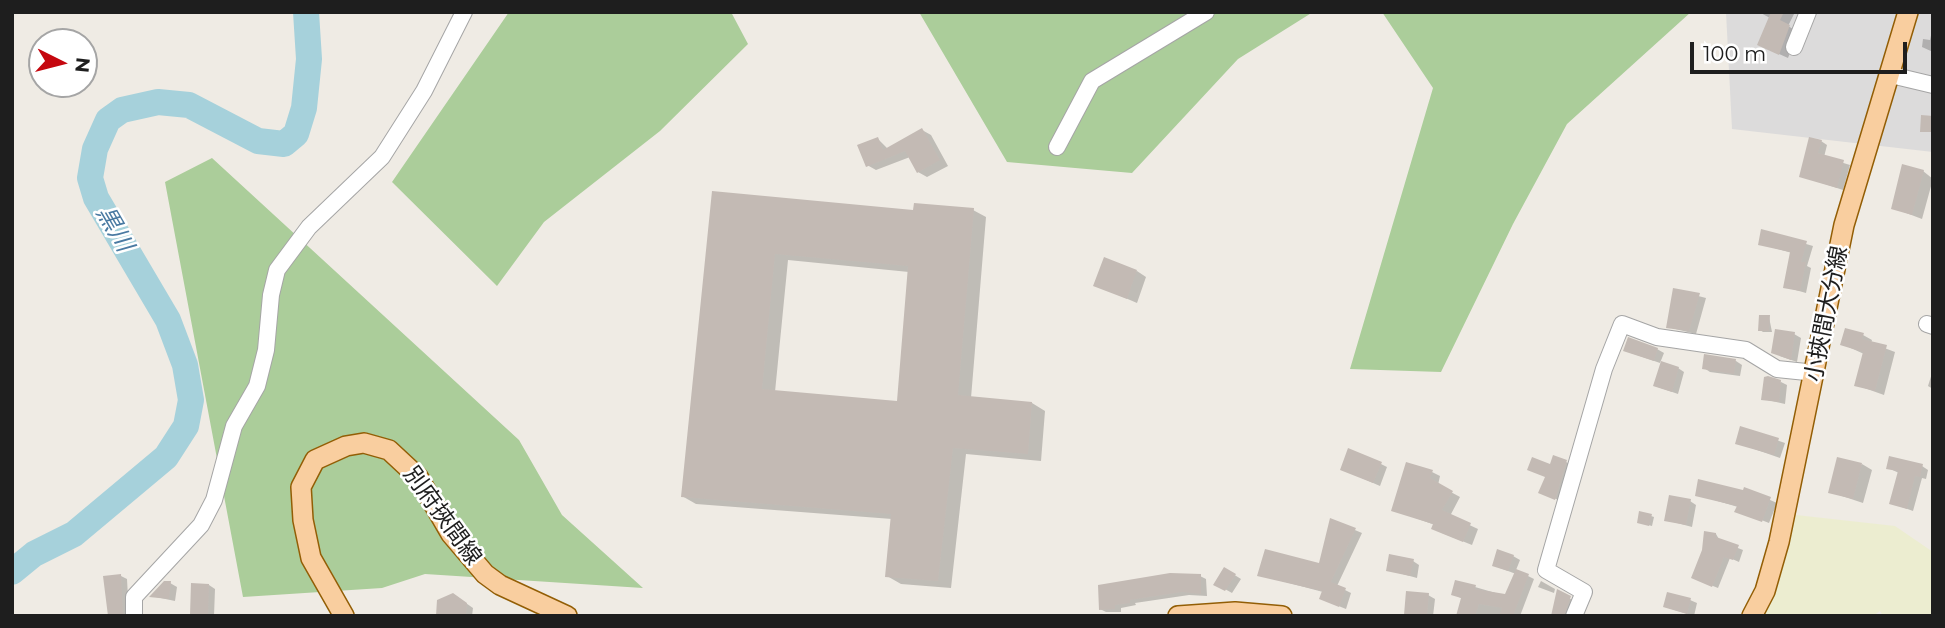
<!DOCTYPE html>
<html>
<head>
<meta charset="utf-8">
<style>
  body { margin:0 }
  #map { position:relative; width:1945px; height:628px; overflow:hidden; background:#efebe4; font-family:Montserrat,sans-serif }
  canvas { display:block }
  .frame { position:absolute; inset:0; border:14px solid #1e1e1e; pointer-events:none }
  .north { position:absolute; left:28px; top:28px; width:70px; height:70px; box-sizing:border-box; background:#fff; border:2px solid #a5a5a5; border-radius:50%; rotate:96deg; font-size:19px; font-weight:700; line-height:28px; text-align:center; color:#1e1e1e }
  .north::after { content:''; display:block; margin:auto; width:24px; height:32px; background:#c5070f; clip-path:polygon(50% 0,100% 100%,50% 72%,0 100%) }
  .scale { position:absolute; left:1690px; top:42px; width:217px; height:32px; box-sizing:border-box; border:4px solid #1e1e1e; border-top:0; padding-left:9px; font-size:21px; line-height:24px; white-space:nowrap; color:#1e1e1e; -webkit-text-stroke:5px #fff; paint-order:stroke }
</style>
</head>
<body>
<div id="map">
<canvas width="1945" height="628"></canvas>
<div class="frame"></div>
<div class="north">N</div>
<div class="scale">100 m</div>
</div>
<script>
const c = document.querySelector('canvas').getContext('2d');
c.lineJoin = 'round';
function fill(path, color) { c.fillStyle = color; c.fill(path, 'evenodd'); }
const toPath = rows => new Path2D(rows.map(r => 'M' + r).join(''));
function stroke(path, color, width, dash) { c.strokeStyle = color; c.lineWidth = width; c.lineCap = dash ? 'butt' : 'round'; c.setLineDash(dash || []); c.stroke(path); }
function label(font, color, halo, rows, align = 'center') {
  c.font = font + ' Montserrat,"Noto Sans JP",sans-serif'; c.lineWidth = 5; c.setLineDash([]); c.textBaseline = 'middle'; c.strokeStyle = halo; c.fillStyle = color; for (const [text, x, y, turn = 0] of rows) {
    c.save(); c.translate(x, y); c.rotate((+turn || 0) * Math.PI / 180); c.textAlign = isNaN(turn) ? turn : align; if (halo) c.strokeText(text, 0, 0); c.fillText(text, 0, 0); c.restore();
  }
}
fill(toPath([
  [1726,12,1933,12,1933,152,1732,129]
]), '#dcdbdb');
fill(toPath([
  [1796,515,1895,526,1933,552,1933,616,1883,616,1880,611,1873,616,1761,616,1785,559]
]), '#ecedd0');
fill(toPath([
  [509,12,731,12,748,44,660,131,544,222,497,286,392,182],
  [919,12,1313,12,1238,59,1132,173,1007,162],
  [1382,12,1691,12,1567,124,1513,224,1441,372,1350,369,1433,88],
  [212,158,519,440,562,515,643,588,425,574,382,588,243,597,165,182]
]), '#abcd9a');
fill(toPath([
  [1759,12,1795,12,1788,26,1798,32,1788,58,1768,49,1770,18],
  [1933,26,1933,52,1922,47,1923,39,1930,40],
  [922,130,931,135,948,166,927,177,918,172,910,157,876,170,867,165,878,139,888,149],
  [1821,141,1827,145,1824,157,1850,165,1843,190,1801,176],
  [1923,171,1933,179,1922,219,1893,208],
  [714,193,915,212,973,210,986,217,971,398,1032,403,1045,411,1041,461,966,454,951,588,901,584,887,576,892,519,696,504,682,496],
  [788,260,909,272,898,403,775,392],
  [1762,231,1813,246,1807,266,1811,268,1806,293,1785,287,1792,253,1760,244],
  [1137,271,1146,277,1137,303,1095,285],
  [1675,290,1706,298,1696,334,1667,327],
  [1769,317,1772,332,1763,332,1760,330],
  [1794,334,1801,338,1797,362,1780,356],
  [1863,335,1872,340,1871,343,1895,352,1884,395,1856,385,1864,354,1842,344],
  [1657,349,1664,353,1660,363,1631,353],
  [1705,356,1736,361,1742,365,1740,376,1710,372,1704,368],
  [1678,368,1684,372,1678,394,1655,386],
  [1933,370,1933,389,1928,386],
  [1781,382,1787,385,1785,404,1763,399],
  [1741,428,1785,443,1780,458,1737,443],
  [1566,462,1572,465,1561,501,1546,495,1546,477,1551,466],
  [1381,464,1387,467,1380,486,1348,472],
  [1862,464,1872,470,1863,503,1830,492],
  [1922,466,1928,470,1926,479,1922,478,1913,511,1891,503,1899,473,1888,468],
  [1432,472,1440,476,1438,485,1460,497,1450,516,1478,529,1472,545,1442,533,1435,525,1393,510],
  [1745,489,1777,503,1769,523,1741,512,1738,507,1697,495,1744,492],
  [1690,501,1696,505,1692,527,1666,520],
  [1651,516,1654,517,1652,526,1641,523],
  [1331,520,1362,533,1337,586,1351,593,1346,609,1321,599,1323,592,1259,575,1320,565],
  [1716,534,1720,541,1743,550,1739,562,1730,558,1718,588,1698,580],
  [1513,556,1520,560,1516,570,1534,579,1520,616,1458,616,1463,599,1453,594,1475,587,1506,596,1516,574,1500,568],
  [1413,561,1419,565,1417,578,1388,570],
  [1225,569,1241,579,1232,593,1216,584],
  [121,576,127,579,129,616,110,616],
  [1200,576,1206,579,1207,596,1189,595,1135,603,1136,605,1121,608,1121,612,1106,612,1100,609],
  [1541,581,1555,589,1554,593,1538,587],
  [170,583,177,587,175,601,151,596],
  [209,585,215,589,214,616,195,616,192,614],
  [1558,592,1576,602,1570,616,1553,616],
  [1428,595,1435,599,1433,616,1406,614],
  [460,599,473,608,472,616,438,616],
  [1690,600,1697,603,1694,616,1665,607]
]), '#0003');
stroke(toPath([
  [12,572,34,554,74,534,166,457,186,426,191,400,185,365,168,320,96,198,90,178,95,149,108,120,122,110,158,102,189,105,258,141,284,144,296,134,304,108,309,59,306,12]
]), '#a6d1db', 26);
fill(toPath([
  [1771,12,1784,12,1780,20,1790,25,1779,55,1757,45],
  [1921,115,1933,116,1933,132,1920,132],
  [922,128,940,160,917,173,905,151,866,167,857,145,878,137,883,150],
  [1809,137,1822,140,1818,153,1844,160,1837,188,1799,177],
  [1902,164,1924,170,1912,215,1891,209],
  [712,191,913,210,914,203,974,208,958,395,1032,402,1028,454,953,448,938,581,885,577,891,514,681,497],
  [775,254,908,266,897,401,762,389],
  [1761,229,1807,241,1801,262,1806,262,1800,291,1783,288,1790,252,1758,245],
  [1104,257,1137,270,1127,299,1093,286],
  [1673,288,1700,293,1689,331,1666,328],
  [1759,315,1770,315,1769,331,1758,331],
  [1845,328,1864,333,1862,339,1887,345,1875,391,1854,386,1863,352,1840,345],
  [1775,329,1795,332,1791,360,1771,353],
  [1628,337,1658,348,1654,361,1623,351],
  [1704,354,1736,359,1734,374,1702,369],
  [1661,361,1679,367,1672,392,1653,386],
  [1768,376,1781,380,1779,402,1761,400,1764,377],
  [1740,426,1779,438,1774,455,1735,444],
  [1348,448,1382,462,1373,483,1340,470],
  [1553,455,1567,460,1555,500,1538,493,1545,477,1527,470,1532,457,1550,464],
  [1889,456,1923,464,1920,477,1915,476,1907,509,1889,504,1898,471,1886,469],
  [1837,457,1862,463,1853,499,1828,493],
  [1406,462,1433,470,1430,478,1453,491,1442,510,1471,523,1463,542,1431,529,1433,524,1391,511],
  [1698,479,1743,490,1744,487,1771,497,1762,522,1734,512,1737,506,1695,496],
  [1669,495,1691,499,1686,525,1664,521],
  [1639,511,1652,514,1649,526,1637,523],
  [1330,518,1356,528,1331,582,1346,588,1339,607,1319,599,1322,591,1257,576,1265,549,1319,563],
  [1704,531,1716,533,1716,537,1739,545,1733,560,1724,557,1712,587,1691,578,1702,550],
  [1497,549,1514,555,1508,571,1492,566],
  [1389,554,1414,559,1410,576,1386,571],
  [1224,567,1236,574,1225,591,1213,585],
  [1516,569,1529,574,1513,616,1499,616,1502,608,1479,604,1475,616,1456,616,1461,598,1451,595,1455,580,1476,585,1475,589,1505,594],
  [1170,573,1201,574,1201,594,1182,592,1130,600,1130,603,1115,605,1115,609,1099,610,1098,585],
  [121,574,123,615,108,616,103,576],
  [164,581,171,581,169,599,149,597],
  [191,583,209,584,208,616,190,615],
  [1557,589,1571,596,1564,616,1551,616],
  [1406,591,1429,593,1427,616,1404,615],
  [1667,592,1691,598,1687,614,1663,607],
  [453,593,467,603,466,616,436,616,437,600]
]), '#c3bab4');
const minor = toPath([
  [1794,47,1808,12],
  [1891,75,1933,85],
  [1057,147,1092,81,1206,12],
  [1927,324,1933,326],
  [134,616,134,597,201,525,214,500,234,426,257,386,266,350,271,295,277,270,309,227,382,157,424,91,464,12],
  [1574,616,1584,592,1546,570,1604,369,1622,324,1657,337,1746,350,1777,369,1816,373]
]);
const major = toPath([
  [344,616,311,558,303,520,301,487,315,460,346,446,364,443,389,450,418,477,451,534,485,574,500,585,567,616],
  [1178,616,1235,612,1282,616],
  [1752,616,1765,591,1779,542,1844,225,1908,12]
]);
stroke(minor, '#a5a5a5', 18);
stroke(major, '#935e05', 22);
stroke(minor, '#fff', 16);
stroke(major, '#f9ce9f', 19);
label('23px', '#1e1e1e', '#fff', [
  ["小挾間大分線",1827,314,-79],
  ["別府挾間線",442,516,54]
]);
label('italic 24px', '#4a7aa2', '#fff', [
  ["黒川",114,229,60]
]);
</script>
</body>
</html>
